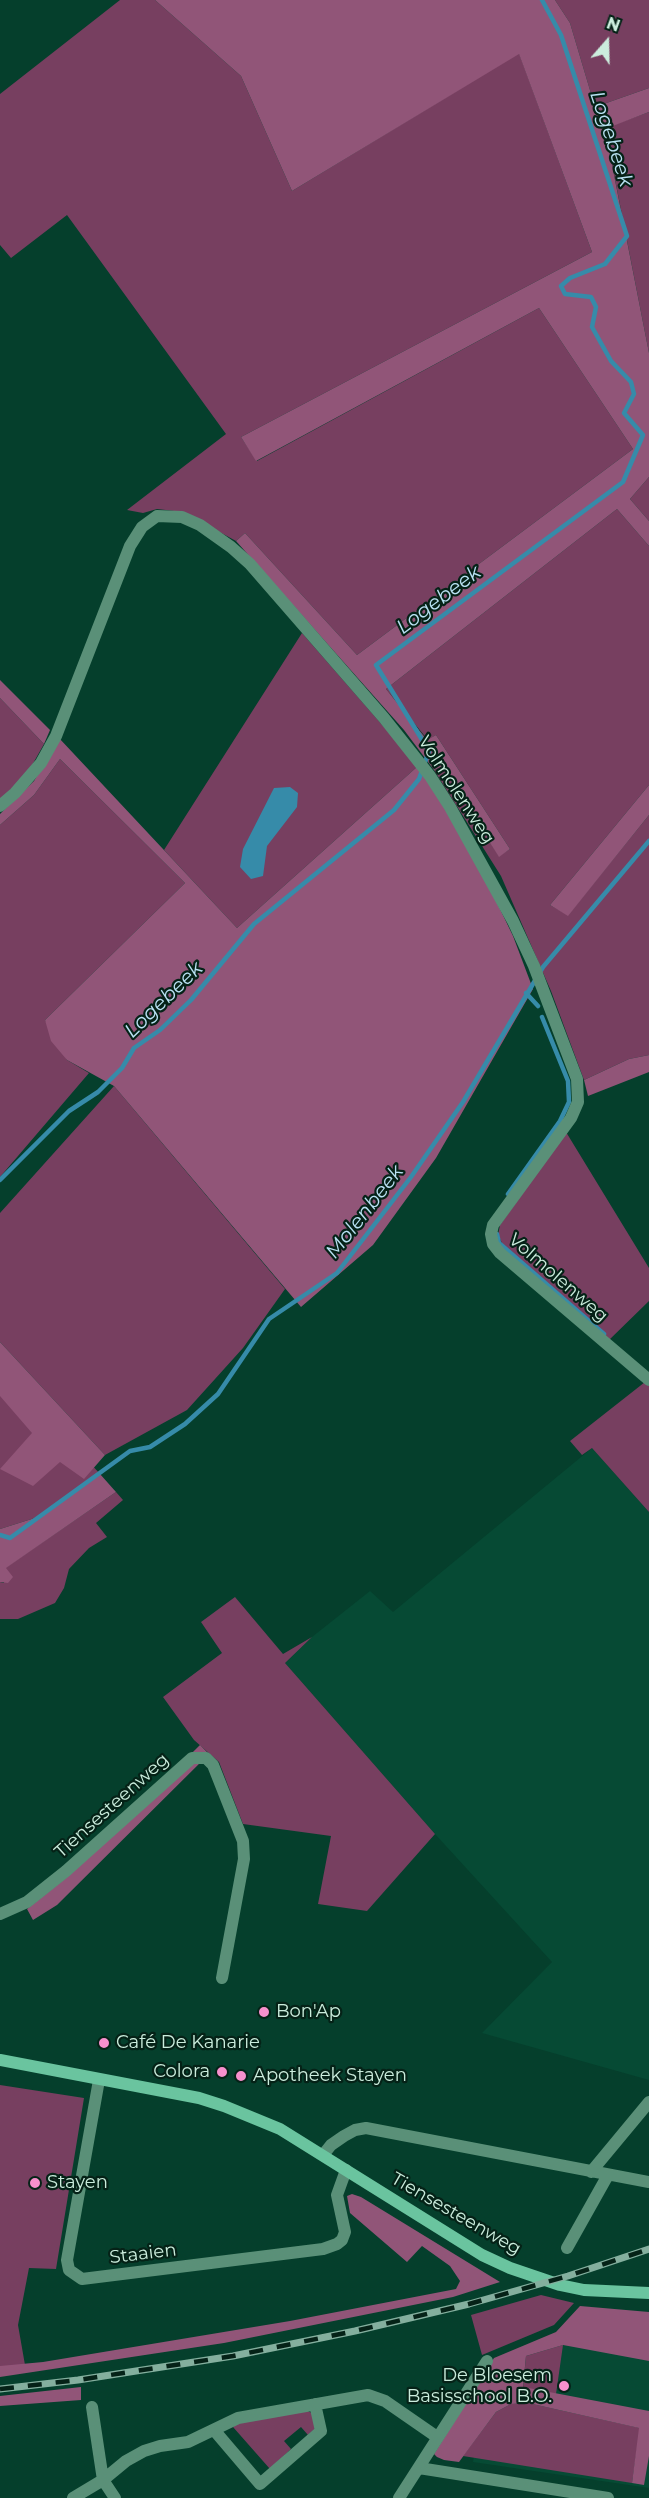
<!DOCTYPE html>
<html>
<head>
<meta charset="utf-8">
<style>
  body { margin:0 }
  #map { position:relative; width:649px; height:2498px; overflow:hidden; background:#053f2c; font-family:Montserrat,sans-serif }
  canvas { display:block }
  .north { position:absolute; left:577px; top:12px; width:60px; height:60px; -webkit-text-stroke:4px #052217; paint-order:stroke; rotate:20deg; font-size:16px; font-weight:700; line-height:24px; text-align:center; color:#cbeddd }
  .north::after { content:''; display:block; margin:auto; width:21px; height:27px; background:#cbeddd; clip-path:polygon(50% 0,100% 100%,50% 72%,0 100%) }
</style>
</head>
<body>
<div id="map">
<canvas width="649" height="2498"></canvas>
<div class="north">N</div>
</div>
<script>
const c = document.querySelector('canvas').getContext('2d');
c.lineJoin = 'round';
function fill(path, color) { c.fillStyle = color; c.fill(path, 'evenodd'); }
const toPath = rows => new Path2D(rows.map(r => 'M' + r).join(''));
function stroke(path, color, width, dash) { c.strokeStyle = color; c.lineWidth = width; c.lineCap = dash ? 'butt' : 'round'; c.setLineDash(dash || []); c.stroke(path); }
function label(font, color, halo, rows, align = 'center') {
  c.font = font + ' Montserrat,sans-serif'; c.lineWidth = 4.5; c.setLineDash([]); c.textBaseline = 'middle'; c.strokeStyle = halo; c.fillStyle = color; for (const [text, x, y, turn = 0] of rows) {
    c.save(); c.translate(x, y); c.rotate((+turn || 0) * Math.PI / 180); c.textAlign = isNaN(turn) ? turn : align; if (halo) c.strokeText(text, 0, 0); c.fillText(text, 0, 0); c.restore();
  }
}
fill(toPath([
  [592,1448,649,1512,649,2080,482,2033,552,1962,435,1834,285,1663,312,1637,370,1591,393,1612],
  [560,2334,649,2335,649,2488,473,2462,479,2423]
]), '#064a34');
fill(toPath([
  [120,0,155,0,241,76,292,191,519,53,592,252,241,437,257,461,539,308,633,449,357,655,245,533,236,541,183,512,157,509,143,513,127,510,226,434,67,215,11,258,0,245,0,94],
  [555,0,649,0,649,88,595,107,570,23],
  [649,112,649,353,605,128],
  [649,477,649,521,630,499],
  [617,509,649,546,649,785,550,905,568,915,649,815,649,1055,629,1059,584,1080,551,991,501,876,434,770,442,767,499,856,510,849,436,735,428,740,386,689],
  [302,633,418,766,237,928,164,850],
  [0,698,44,744,27,774,0,801],
  [60,759,185,883,45,1020,67,1060,89,1073,0,1177,0,825,34,795],
  [114,1086,285,1289,243,1348,187,1410,105,1455,0,1342,0,1213],
  [566,1132,649,1268,649,1301,608,1341,503,1245,498,1235,500,1225],
  [0,1364,100,1474,50,1510,38,1517,0,1529],
  [645,1382,649,1385,649,1512,592,1448,582,1455,570,1441],
  [116,1492,123,1500,96,1523,107,1537,89,1548,69,1569,64,1588,55,1603,18,1619,0,1619,0,1582,4,1583,5,1568],
  [235,1597,283,1654,312,1637,285,1663,435,1834,367,1911,318,1904,331,1836,243,1824,219,1762,194,1740,163,1697,222,1653,201,1622],
  [0,2085,84,2098,56,2269,29,2268,18,2325,25,2365,0,2367],
  [541,2295,574,2303,554,2325,482,2355,471,2315],
  [563,2345,556,2394,523,2388,526,2356],
  [528,2403,640,2428,632,2483,463,2456,496,2412,511,2404],
  [303,2409,314,2414,317,2427,308,2435,301,2427,284,2441,291,2449,270,2469,233,2427,239,2421]
]), '#773f60');
fill(toPath([
  [155,0,555,0,570,23,595,107,649,88,649,112,605,129,649,353,649,477,630,499,649,521,649,546,617,509,386,689,427,740,436,735,510,849,499,857,442,767,434,770,404,730,236,541,245,533,357,655,633,449,539,308,256,461,241,437,592,252,519,54,292,191,241,76],
  [0,680,50,730,44,744,0,698],
  [59,738,237,928,418,766,471,849,513,936,533,989,436,1158,373,1245,301,1307,114,1086,67,1060,51,1041,45,1020,185,883,60,759,34,795,0,825,0,814,34,781],
  [649,785,649,815,568,916,550,905],
  [649,1055,649,1072,588,1096,584,1080,629,1059],
  [0,1342,105,1455,84,1479,60,1462,33,1486,0,1469,32,1433,0,1396],
  [100,1474,116,1492,6,1568,13,1577,8,1583,0,1582,0,1529,38,1517,50,1510],
  [200,1745,209,1754,57,1905,33,1920,27,1909,67,1877],
  [352,2194,361,2197,500,2282,453,2297,224,2343,0,2377,0,2366,43,2362,290,2321,456,2289,460,2281,450,2266,422,2246,407,2262,350,2213,347,2196],
  [580,2306,649,2312,649,2361,563,2345,526,2356,523,2387,649,2411,649,2456,644,2485,632,2483,639,2428,528,2403,511,2404,496,2412,459,2462,444,2460,437,2457,434,2454,494,2358,556,2332],
  [81,2387,81,2400,0,2406,0,2396]
]), '#915578');
fill(toPath([
  [290,787,298,793,297,807,267,846,263,876,251,879,240,867,243,849,274,788]
]), '#368ba9');
stroke(toPath([
  [526,993,538,1006],
  [0,1180,69,1111,98,1092,122,1068,134,1048,160,1030,191,1000,254,924,394,810,419,779,429,751,376,665,623,482,643,435,624,413,634,394,631,382,611,361,592,327,596,307,591,297,565,294,561,286,570,278,605,264,627,236,561,35,542,0],
  [508,1194,560,1121,569,1102,568,1081,542,1017],
  [497,1234,499,1243,604,1334],
  [0,1535,10,1538,130,1451,150,1447,185,1424,218,1394,269,1319,337,1273,411,1177,463,1102,543,967,649,841]
]), '#368ba9', 4.5);
stroke(toPath([
  [0,806,15,793,41,763,56,736,130,546,142,527,157,516,182,517,200,525,231,547,250,564,384,718,430,776,450,807,513,921,534,966,577,1079,578,1102,571,1118,493,1225,491,1234,493,1244,500,1253,649,1380],
  [0,1914,27,1902,66,1871,192,1758,206,1758,213,1765,243,1841,244,1859,222,1978],
  [99,2080,67,2260,69,2270,82,2279,323,2249,337,2244,342,2240,345,2232,337,2195,346,2170],
  [323,2155,331,2145,344,2136,355,2130,366,2128,649,2182],
  [591,2172,649,2102],
  [567,2248,608,2175],
  [92,2407,103,2480,115,2498],
  [214,2430,260,2484,321,2431,315,2404],
  [419,2468,608,2498],
  [73,2498,103,2480,126,2461,144,2451,160,2446,188,2442,238,2418,368,2395,385,2401,437,2437],
  [399,2498,487,2361]
]), '#5a9078', 12);
stroke(toPath([
  [0,2060,199,2098,224,2106,280,2129,482,2255,510,2268,560,2285,584,2290,649,2293]
]), '#6ac49f', 12);
const rail = toPath([
  [0,2389,78,2380,233,2356,355,2331,469,2304,568,2276,649,2249]
]);
stroke(rail, '#84af9e', 7);
stroke(rail, '#052217', 4.5, [14]);
for (const [x, y, r, color] of [
  [264,2012,6,"#f790cd"],
  [104,2043,6,"#f790cd"],
  [222,2072,6,"#f790cd"],
  [241,2076,6,"#f790cd"],
  [35,2183,6,"#f790cd"],
  [564,2386,6,"#f790cd"]
]) { const dot = new Path2D(); dot.arc(x, y, r, 0, 2 * Math.PI); c.fillStyle = color; c.fill(dot); stroke(dot, '#052217', 2); }
label('18px', '#cbeddd', '#052217', [
  ["Volmolenweg",456,790,57],
  ["Volmolenweg",558,1278,41],
  ["Tiensesteenweg",112,1806,-42],
  ["Tiensesteenweg",456,2214,30],
  ["Staaien",143,2254,-7]
]);
label('18px', '#cbeddd', '#052217', [
  ["Bon'Ap",276,2012],
  ["Café De Kanarie",116,2043],
  ["Colora",210,2072,"right"],
  ["Apotheek Stayen",253,2076],
  ["Stayen",47,2183],
  ["De Bloesem",552,2376,"right"],
  ["Basisschool B.O.",552,2397,"right"]
], 'left');
label('italic 20px', '#b9e2f3', '#052217', [
  ["Logebeek",611,139,72],
  ["Logebeek",439,600,-37],
  ["Logebeek",164,1000,-44],
  ["Molenbeek",365,1212,-52]
]);
</script>
</body>
</html>
